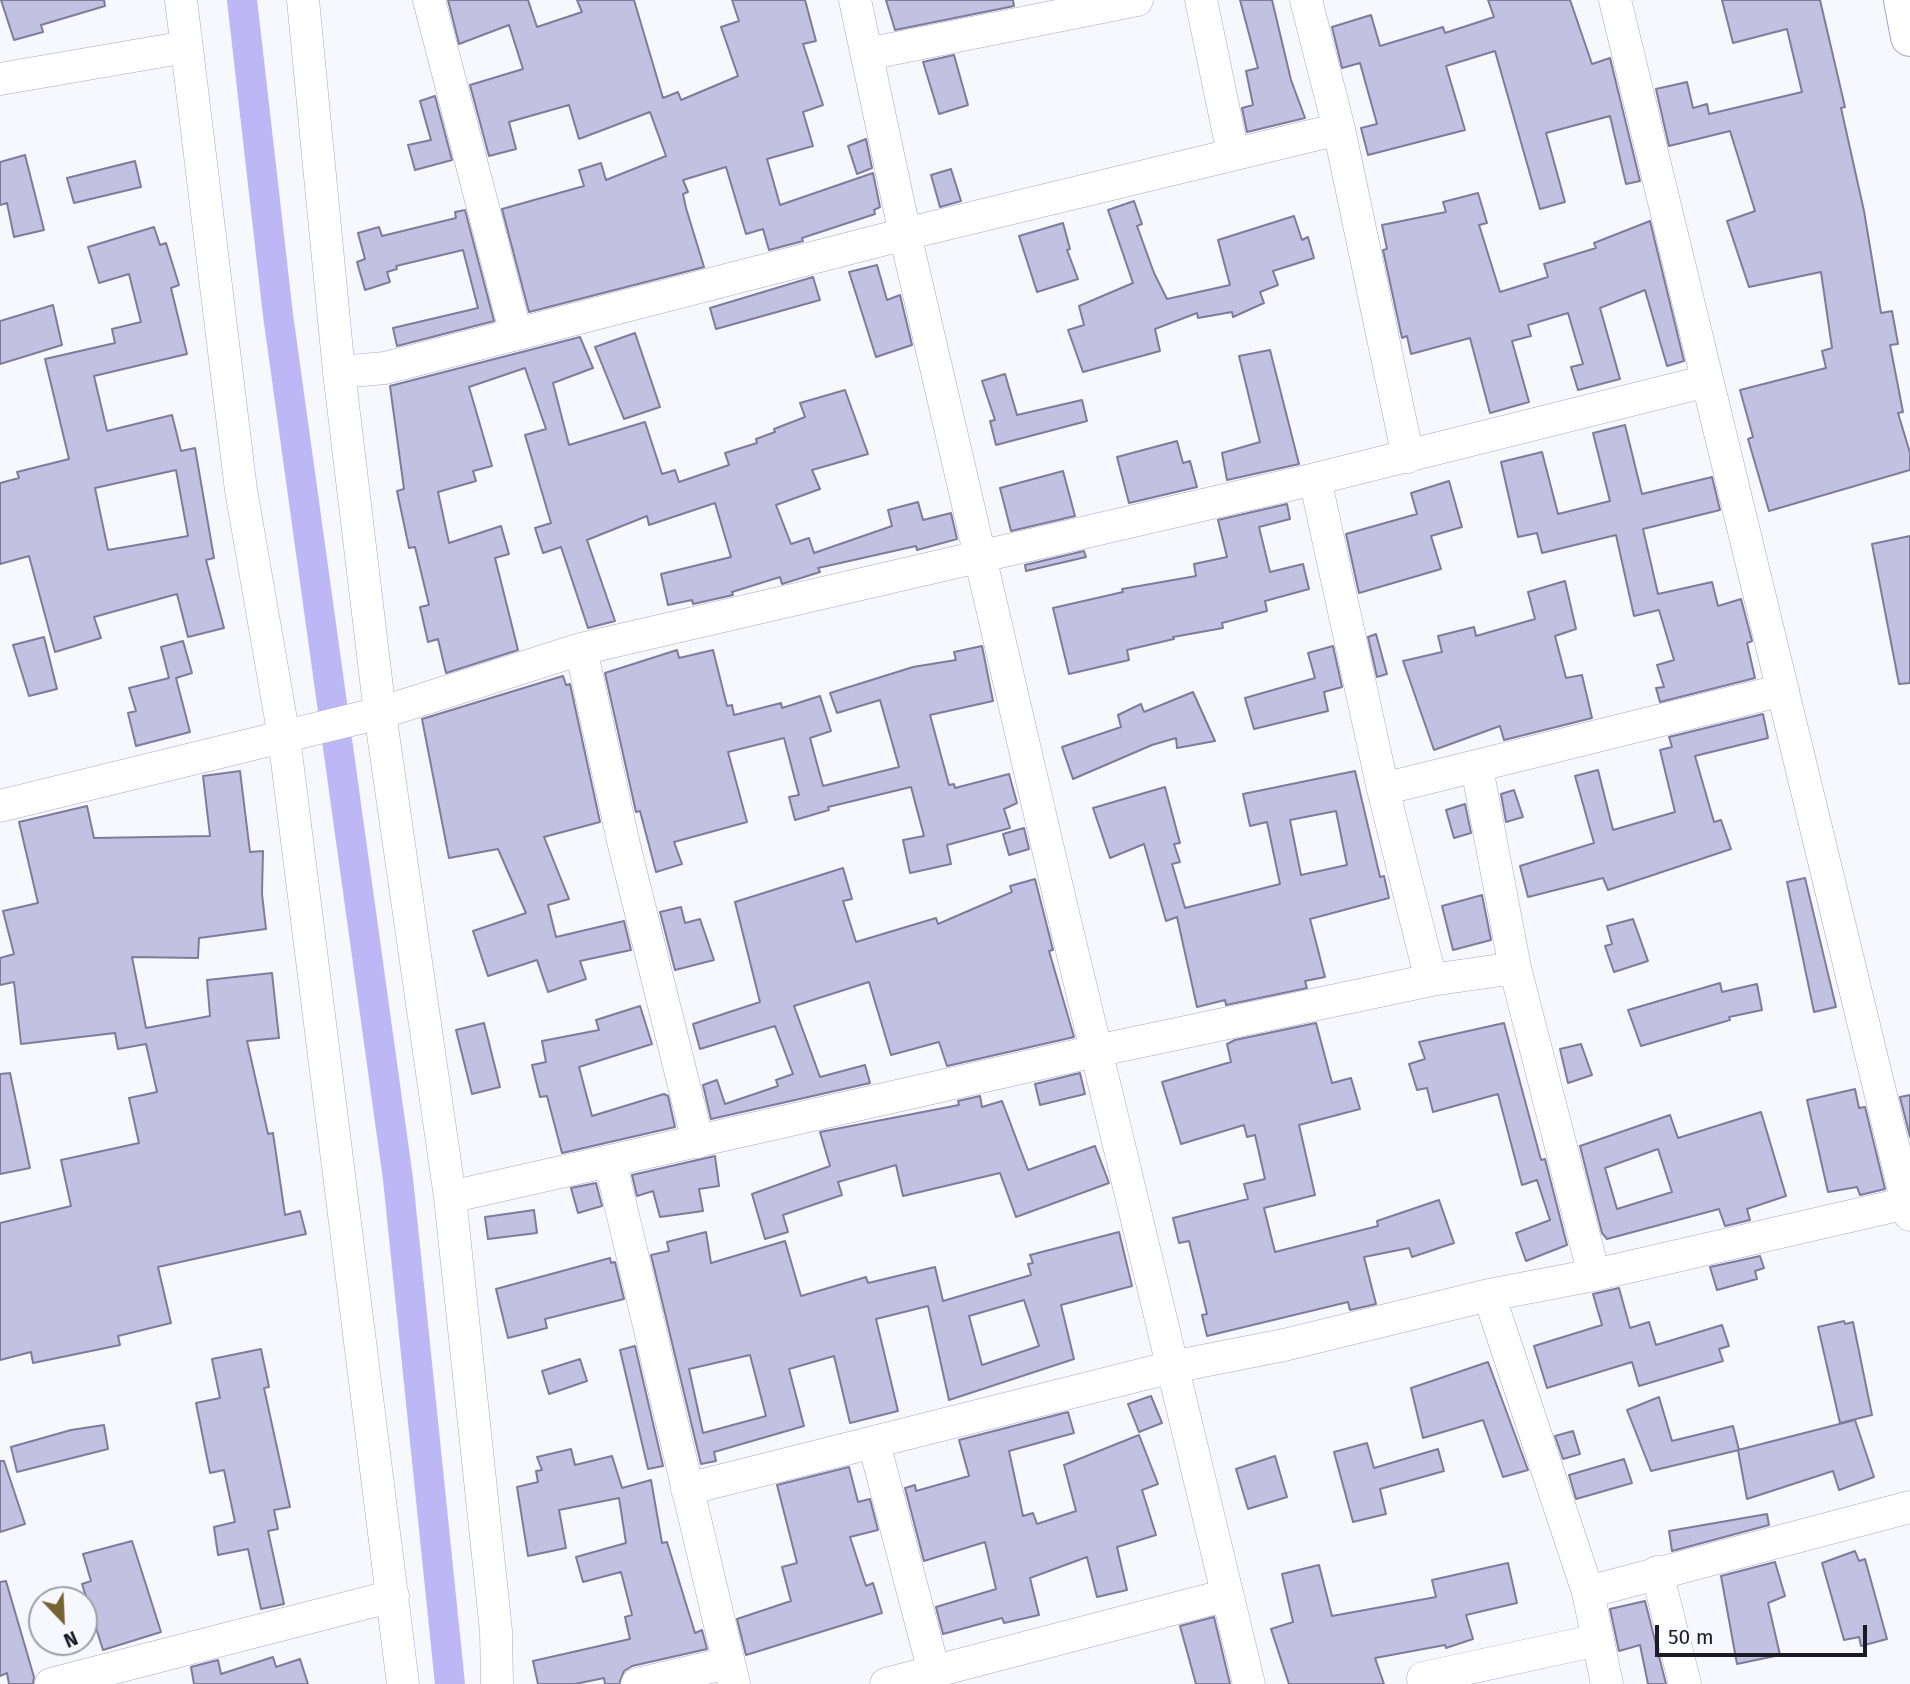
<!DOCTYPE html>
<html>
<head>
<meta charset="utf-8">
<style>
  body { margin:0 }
  #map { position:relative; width:1910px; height:1684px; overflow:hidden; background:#f7f7fe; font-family:"Fira Sans",sans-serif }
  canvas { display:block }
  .north { position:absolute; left:28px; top:1586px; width:70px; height:70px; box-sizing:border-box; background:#f7f7fe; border:2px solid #9f9fa8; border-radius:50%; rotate:157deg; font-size:19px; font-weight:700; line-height:28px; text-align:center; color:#1b1a26 }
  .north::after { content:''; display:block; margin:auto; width:24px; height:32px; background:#756432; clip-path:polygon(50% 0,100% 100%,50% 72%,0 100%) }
  .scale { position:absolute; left:1655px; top:1625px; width:212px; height:32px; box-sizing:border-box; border:4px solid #1b1a26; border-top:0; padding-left:9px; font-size:21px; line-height:24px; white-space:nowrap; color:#1b1a26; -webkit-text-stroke:5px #f7f7fe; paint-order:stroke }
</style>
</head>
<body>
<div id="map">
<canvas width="1910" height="1684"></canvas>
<div class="north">N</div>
<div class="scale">50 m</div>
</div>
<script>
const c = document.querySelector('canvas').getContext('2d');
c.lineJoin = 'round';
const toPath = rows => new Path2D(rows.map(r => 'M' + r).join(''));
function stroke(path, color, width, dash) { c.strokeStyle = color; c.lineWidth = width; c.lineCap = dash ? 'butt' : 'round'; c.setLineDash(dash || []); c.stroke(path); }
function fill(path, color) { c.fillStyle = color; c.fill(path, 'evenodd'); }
stroke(toPath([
  [242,0,278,315,398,1179,450,1684]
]), '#bdb7f5', 30);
const building = toPath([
  [1,0,104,0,105,6,41,25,43,32,14,40,1,0],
  [448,0,528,0,537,27,582,12,577,0,634,0,663,98,678,92,681,100,738,76,721,27,739,21,732,0,805,0,816,41,803,44,823,105,803,112,813,146,767,159,780,205,873,173,880,207,874,210,875,214,802,238,803,241,769,250,763,229,746,234,726,167,683,180,688,192,683,194,686,208,704,267,529,312,502,209,584,186,579,170,601,163,606,180,666,156,650,112,579,139,569,105,509,122,516,149,489,156,470,85,523,69,509,25,459,44,448,0],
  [886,0,1013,0,1014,6,895,30,886,0],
  [1240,0,1272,0,1291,80,1305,118,1247,132,1242,108,1253,105,1246,71,1258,68,1240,0],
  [1488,0,1570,0,1592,64,1610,58,1640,181,1626,184,1610,116,1546,133,1565,202,1540,209,1495,51,1446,66,1465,130,1368,155,1361,128,1377,124,1360,63,1342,68,1332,27,1371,15,1380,46,1443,27,1445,33,1494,17,1488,0],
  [1722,0,1820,0,1845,107,1841,108,1864,211,1881,313,1892,311,1898,344,1890,345,1903,412,1898,413,1910,453,1910,470,1769,511,1748,439,1753,437,1740,390,1826,368,1822,351,1832,348,1821,272,1749,287,1727,221,1755,211,1730,131,1669,146,1656,89,1687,82,1693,108,1707,104,1709,114,1802,92,1787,29,1733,43,1722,0],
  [954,55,968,105,939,114,923,62,954,55],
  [435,96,452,160,415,170,408,145,431,140,420,101,435,96],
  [866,139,872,168,857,174,848,146,866,139],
  [25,155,44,230,14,237,7,203,0,205,0,162,25,155],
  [135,161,141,187,74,203,67,178,135,161],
  [951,169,961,201,940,207,931,175,951,169],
  [1478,193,1487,223,1479,225,1500,292,1548,277,1544,264,1596,248,1594,243,1650,221,1684,361,1667,366,1645,290,1600,308,1620,379,1578,390,1571,367,1583,364,1568,313,1528,325,1531,336,1512,341,1529,402,1490,413,1470,338,1411,354,1407,336,1402,338,1383,250,1387,249,1382,225,1446,212,1443,202,1478,193],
  [1134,201,1142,224,1137,226,1154,273,1167,299,1230,285,1218,240,1294,216,1302,240,1308,237,1314,258,1273,271,1278,285,1260,292,1264,303,1233,317,1232,312,1198,318,1197,313,1155,329,1160,351,1083,372,1068,330,1084,325,1079,306,1133,283,1108,210,1134,201],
  [465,210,494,321,397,346,393,328,478,308,463,250,396,266,397,269,387,272,390,282,365,290,357,262,365,259,358,233,379,227,382,236,456,218,455,212,465,210],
  [1063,223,1070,249,1067,250,1078,279,1037,292,1019,236,1063,223],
  [154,227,160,245,166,243,179,285,171,288,187,354,94,376,107,431,172,415,181,451,195,448,214,558,206,560,224,628,188,637,177,594,94,617,101,638,55,652,29,556,0,564,0,483,19,478,17,472,69,459,45,359,115,343,112,329,141,322,129,274,99,283,88,247,154,227],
  [176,470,188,536,108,550,95,488,176,470],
  [877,265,887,300,900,295,912,345,876,357,849,272,877,265],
  [813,277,820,300,716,329,710,308,813,277],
  [53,305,62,345,0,364,0,321,53,305],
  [635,333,660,407,624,419,595,347,635,333],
  [580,337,593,368,553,383,569,445,645,422,662,474,675,470,679,482,729,465,725,453,757,443,756,439,775,432,774,429,805,417,800,403,845,390,868,454,812,470,820,489,776,505,791,544,809,538,814,553,892,526,888,510,918,502,923,520,951,513,957,539,917,550,916,546,818,568,820,572,782,584,780,577,732,592,733,595,693,604,692,600,668,605,661,574,731,557,715,503,649,525,647,516,587,540,615,621,588,628,561,547,543,553,535,528,551,523,525,435,546,429,525,368,469,387,492,466,473,471,476,481,438,492,449,543,501,526,509,554,495,558,518,650,446,673,438,639,428,642,420,607,429,605,415,547,409,548,397,491,404,489,390,386,580,337],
  [1270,350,1299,464,1227,480,1222,453,1260,442,1239,356,1270,350],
  [1005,374,1017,415,1082,400,1087,421,996,445,990,421,995,420,982,381,1005,374],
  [1625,425,1642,494,1712,477,1720,510,1643,529,1658,594,1712,582,1718,606,1741,599,1752,641,1747,643,1755,678,1660,702,1656,688,1664,687,1657,665,1674,660,1659,610,1634,616,1616,535,1542,553,1537,533,1518,537,1501,462,1542,452,1558,514,1610,501,1593,433,1625,425],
  [1177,441,1183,463,1190,461,1197,487,1129,503,1117,457,1177,441],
  [1063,471,1075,516,1011,531,1000,488,1063,471],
  [1449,481,1462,527,1431,536,1441,569,1359,593,1346,534,1417,514,1411,493,1449,481],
  [1287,504,1290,519,1259,527,1270,572,1303,564,1309,589,1265,601,1267,611,1222,623,1223,628,1173,637,1174,639,1127,650,1129,660,1069,674,1053,608,1123,592,1122,589,1196,576,1194,564,1227,557,1218,520,1287,504],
  [1910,536,1910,683,1899,684,1872,544,1910,536],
  [1084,551,1086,557,1026,571,1025,565,1084,551],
  [1565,581,1576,629,1555,636,1566,678,1582,675,1592,718,1504,740,1500,726,1434,750,1403,661,1442,652,1438,636,1474,627,1476,636,1535,619,1528,592,1565,581],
  [1376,634,1387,674,1377,677,1368,637,1376,634],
  [44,637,57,689,29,696,13,645,44,637],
  [183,641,192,673,176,678,190,732,136,746,128,713,136,711,129,688,169,678,161,647,183,641],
  [982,646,993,701,930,715,949,785,954,784,955,788,1009,774,1017,803,1004,809,1010,828,947,845,951,864,910,873,903,840,924,836,911,787,828,807,829,810,795,820,789,797,799,795,784,738,728,752,747,822,674,842,682,864,656,872,640,811,636,812,605,673,677,650,679,658,713,650,727,706,732,705,734,715,781,703,782,708,820,696,831,731,810,738,823,786,899,767,880,700,837,713,830,693,913,667,956,660,954,652,982,646],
  [1333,646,1342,687,1324,692,1328,711,1254,729,1245,698,1315,678,1308,653,1333,646],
  [563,676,566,685,570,684,600,822,544,837,569,899,548,905,556,937,624,921,631,950,580,961,586,979,548,992,537,960,488,976,473,931,526,913,498,849,449,858,422,719,563,676],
  [1193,692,1215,741,1177,748,1176,738,1152,745,1073,779,1062,747,1121,727,1118,715,1141,704,1144,712,1193,692],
  [1763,714,1768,738,1695,756,1714,822,1721,820,1731,849,1608,890,1603,878,1528,897,1520,866,1594,843,1575,776,1598,770,1613,830,1675,812,1660,750,1672,747,1669,737,1763,714],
  [240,771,250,852,263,851,262,894,266,929,199,938,198,958,132,957,146,1028,210,1016,207,980,272,973,279,1038,247,1041,268,1134,273,1133,285,1215,300,1211,306,1234,158,1267,171,1323,118,1336,120,1345,33,1363,31,1352,0,1360,0,1223,71,1206,61,1160,139,1143,129,1098,157,1092,146,1044,118,1049,115,1033,21,1044,14,982,0,985,0,958,14,954,3,911,38,903,19,822,87,806,94,838,210,836,203,776,240,771],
  [1355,771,1380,877,1384,876,1389,898,1310,919,1325,977,1305,981,1307,988,1226,1005,1225,1000,1197,1007,1177,917,1166,921,1144,844,1110,858,1093,808,1165,787,1180,843,1174,844,1180,862,1172,864,1185,908,1280,884,1267,822,1250,826,1243,794,1355,771],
  [1336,811,1347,865,1301,875,1290,820,1336,811],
  [1514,790,1523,817,1506,822,1501,794,1514,790],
  [1465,804,1471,833,1454,838,1446,810,1465,804],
  [1024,828,1029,849,1009,855,1003,834,1024,828],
  [843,868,852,899,843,901,856,942,936,918,938,924,1012,892,1010,886,1035,879,1053,950,1049,951,1074,1037,947,1066,939,1042,891,1055,869,982,794,1006,820,1077,865,1065,870,1083,711,1119,703,1085,717,1080,725,1104,778,1086,776,1080,793,1074,775,1026,700,1049,693,1024,760,1002,735,902,843,868],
  [1805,878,1836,1007,1814,1012,1787,882,1805,878],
  [1482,895,1491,940,1453,950,1442,906,1482,895],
  [681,907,685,923,700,919,714,960,675,970,660,912,681,907],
  [1633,919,1648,961,1614,972,1605,946,1612,944,1607,926,1633,919],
  [1720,983,1722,992,1757,984,1762,1010,1729,1017,1730,1020,1641,1046,1628,1010,1720,983],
  [640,1006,652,1044,579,1067,592,1116,664,1094,668,1096,675,1127,562,1153,547,1096,540,1097,532,1065,546,1062,542,1041,599,1030,596,1020,640,1006],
  [484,1023,500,1087,472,1094,456,1030,484,1023],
  [1316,1023,1332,1083,1351,1078,1360,1109,1299,1125,1315,1195,1264,1208,1275,1252,1378,1226,1377,1221,1439,1200,1454,1243,1412,1257,1409,1248,1364,1257,1376,1304,1350,1310,1348,1302,1207,1336,1202,1315,1207,1314,1189,1241,1179,1243,1173,1218,1248,1199,1244,1184,1265,1179,1255,1135,1247,1137,1244,1125,1181,1144,1162,1082,1231,1062,1227,1044,1235,1040,1316,1023],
  [1504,1023,1541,1160,1545,1159,1567,1245,1526,1261,1516,1233,1550,1220,1537,1180,1522,1185,1498,1094,1433,1112,1427,1088,1417,1090,1409,1064,1425,1059,1419,1042,1504,1023],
  [1581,1044,1592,1075,1568,1083,1560,1049,1581,1044],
  [10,1073,30,1168,0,1174,0,1074,10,1073],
  [1080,1073,1085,1094,1040,1105,1035,1084,1080,1073],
  [1855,1089,1859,1108,1865,1107,1885,1189,1860,1195,1857,1187,1828,1192,1807,1100,1855,1089],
  [1910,1095,1910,1137,1900,1097,1910,1095],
  [980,1096,982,1107,1002,1101,1028,1170,1095,1146,1109,1183,1016,1217,1000,1173,903,1196,896,1165,838,1182,842,1195,783,1215,788,1232,765,1239,752,1194,830,1166,820,1132,959,1105,958,1101,980,1096],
  [1761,1112,1786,1196,1747,1209,1750,1220,1725,1226,1719,1209,1607,1239,1602,1233,1580,1146,1670,1115,1678,1138,1761,1112],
  [1658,1149,1672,1192,1617,1209,1605,1168,1658,1149],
  [715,1156,719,1186,699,1189,703,1211,660,1217,653,1191,637,1196,632,1175,715,1156],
  [596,1183,602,1206,578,1213,571,1188,596,1183],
  [534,1210,537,1233,488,1239,485,1217,534,1210],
  [706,1232,711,1263,785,1241,801,1296,866,1277,868,1283,935,1267,943,1301,1031,1275,1028,1264,1033,1263,1030,1255,1119,1232,1132,1286,1061,1305,1074,1359,949,1400,928,1306,876,1319,898,1411,850,1423,834,1356,789,1369,804,1426,714,1452,716,1461,701,1464,651,1255,669,1251,667,1242,706,1232],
  [1024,1300,1039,1346,982,1365,969,1316,1024,1300],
  [750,1355,766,1416,703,1433,689,1369,750,1355],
  [1760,1256,1764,1268,1755,1271,1757,1279,1717,1290,1710,1267,1760,1256],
  [610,1258,611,1263,615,1262,624,1299,545,1319,547,1328,508,1338,496,1289,610,1258],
  [1619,1288,1630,1328,1649,1322,1656,1345,1722,1325,1729,1346,1719,1349,1723,1361,1639,1386,1632,1362,1547,1388,1534,1346,1602,1325,1593,1294,1619,1288],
  [1844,1321,1845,1324,1853,1322,1872,1415,1840,1423,1818,1327,1844,1321],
  [635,1346,663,1466,648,1469,620,1350,635,1346],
  [261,1349,269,1387,264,1388,290,1507,274,1510,278,1529,268,1531,284,1604,261,1609,248,1549,218,1555,214,1527,235,1522,224,1470,210,1473,196,1403,220,1398,212,1359,261,1349],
  [580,1359,587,1381,549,1394,542,1371,580,1359],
  [1488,1362,1528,1470,1503,1477,1483,1420,1423,1438,1411,1388,1488,1362],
  [1151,1396,1162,1423,1139,1432,1128,1404,1151,1396],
  [1659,1397,1672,1441,1733,1426,1739,1450,1651,1471,1627,1410,1659,1397],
  [1068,1412,1074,1433,1009,1451,1023,1516,1033,1513,1037,1524,1076,1511,1064,1465,1139,1435,1158,1484,1142,1490,1156,1535,1117,1547,1127,1590,1097,1597,1087,1557,1030,1578,1039,1615,1004,1623,1002,1618,943,1634,936,1607,996,1589,985,1542,924,1561,905,1488,915,1485,916,1491,969,1476,959,1440,1068,1412],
  [1855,1420,1874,1477,1839,1490,1833,1471,1747,1499,1738,1450,1855,1420],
  [104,1425,108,1449,17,1472,11,1447,71,1430,104,1425],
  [1573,1431,1580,1454,1563,1459,1555,1436,1573,1431],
  [1367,1443,1374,1468,1438,1449,1444,1471,1380,1489,1386,1514,1353,1522,1334,1452,1367,1443],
  [571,1449,575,1465,612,1456,622,1488,651,1480,662,1543,667,1542,695,1633,702,1630,707,1649,632,1666,624,1671,619,1684,605,1684,604,1678,575,1684,538,1684,533,1661,630,1639,625,1617,632,1615,621,1572,583,1582,576,1557,626,1543,619,1498,559,1510,566,1548,528,1556,517,1487,538,1482,536,1471,542,1470,537,1457,571,1449],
  [1275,1456,1287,1497,1248,1509,1236,1469,1275,1456],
  [1624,1459,1632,1483,1576,1499,1569,1475,1624,1459],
  [0,1461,4,1461,25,1524,0,1532,0,1461],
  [849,1467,858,1502,870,1499,878,1530,850,1537,866,1586,873,1583,882,1613,746,1655,737,1619,791,1601,782,1567,797,1563,777,1485,849,1467],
  [1767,1514,1769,1525,1672,1551,1669,1531,1767,1514],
  [132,1541,161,1632,103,1650,82,1584,91,1581,83,1554,132,1541],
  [1855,1551,1859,1561,1865,1559,1887,1639,1861,1646,1859,1637,1844,1640,1822,1563,1855,1551],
  [1775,1562,1785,1596,1768,1603,1780,1655,1737,1664,1721,1576,1775,1562],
  [1508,1563,1517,1603,1466,1615,1473,1639,1446,1648,1445,1645,1375,1658,1384,1684,1289,1684,1271,1629,1293,1622,1282,1574,1319,1565,1332,1616,1436,1597,1432,1580,1508,1563],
  [6,1581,34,1677,33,1684,9,1684,7,1673,0,1676,0,1582,6,1581],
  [1645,1601,1666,1684,1648,1684,1640,1645,1619,1651,1610,1609,1645,1601],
  [1214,1617,1230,1684,1196,1684,1180,1626,1214,1617],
  [273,1657,276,1667,300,1659,308,1684,194,1684,191,1667,218,1660,221,1674,273,1657]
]);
fill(building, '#c3c1e2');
stroke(building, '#7e7c9a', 2);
const street = toPath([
  [181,0,241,490,284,737,403,1684],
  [303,0,339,372,380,713,450,1197,496,1631,497,1684],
  [429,0,516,334],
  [855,0,905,234,1063,913,1249,1684],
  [1201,0,1233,154],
  [1306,0,1339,129,1408,457],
  [1615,0,1910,1215],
  [867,54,1137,0],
  [0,79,186,47],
  [339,372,385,368,905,234,1339,129],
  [1315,479,1383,789,1431,980,1515,968,1594,1275],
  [581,649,624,845,698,1142],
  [1477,768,1515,968],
  [1383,789,1783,690],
  [0,806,380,713,581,649,1315,479,1707,381],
  [610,1161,734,1684],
  [450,1197,1096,1051,1431,980],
  [1489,1295,1588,1592,1607,1684],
  [874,1443,934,1672],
  [687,1489,1172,1367,1284,1345,1489,1295,1594,1275,1907,1203],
  [1657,1572,1685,1684],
  [1588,1592,1910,1507],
  [51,1684,393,1596],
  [637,1684,728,1663],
  [886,1684,1227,1595],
  [1424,1684,1423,1678,1598,1640]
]);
const secondary = toPath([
  [1903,0,1910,37]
]);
stroke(street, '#a8a6c6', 33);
stroke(secondary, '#a8a6c6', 40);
stroke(street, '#fff', 32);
stroke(secondary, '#fff', 38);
</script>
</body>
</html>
